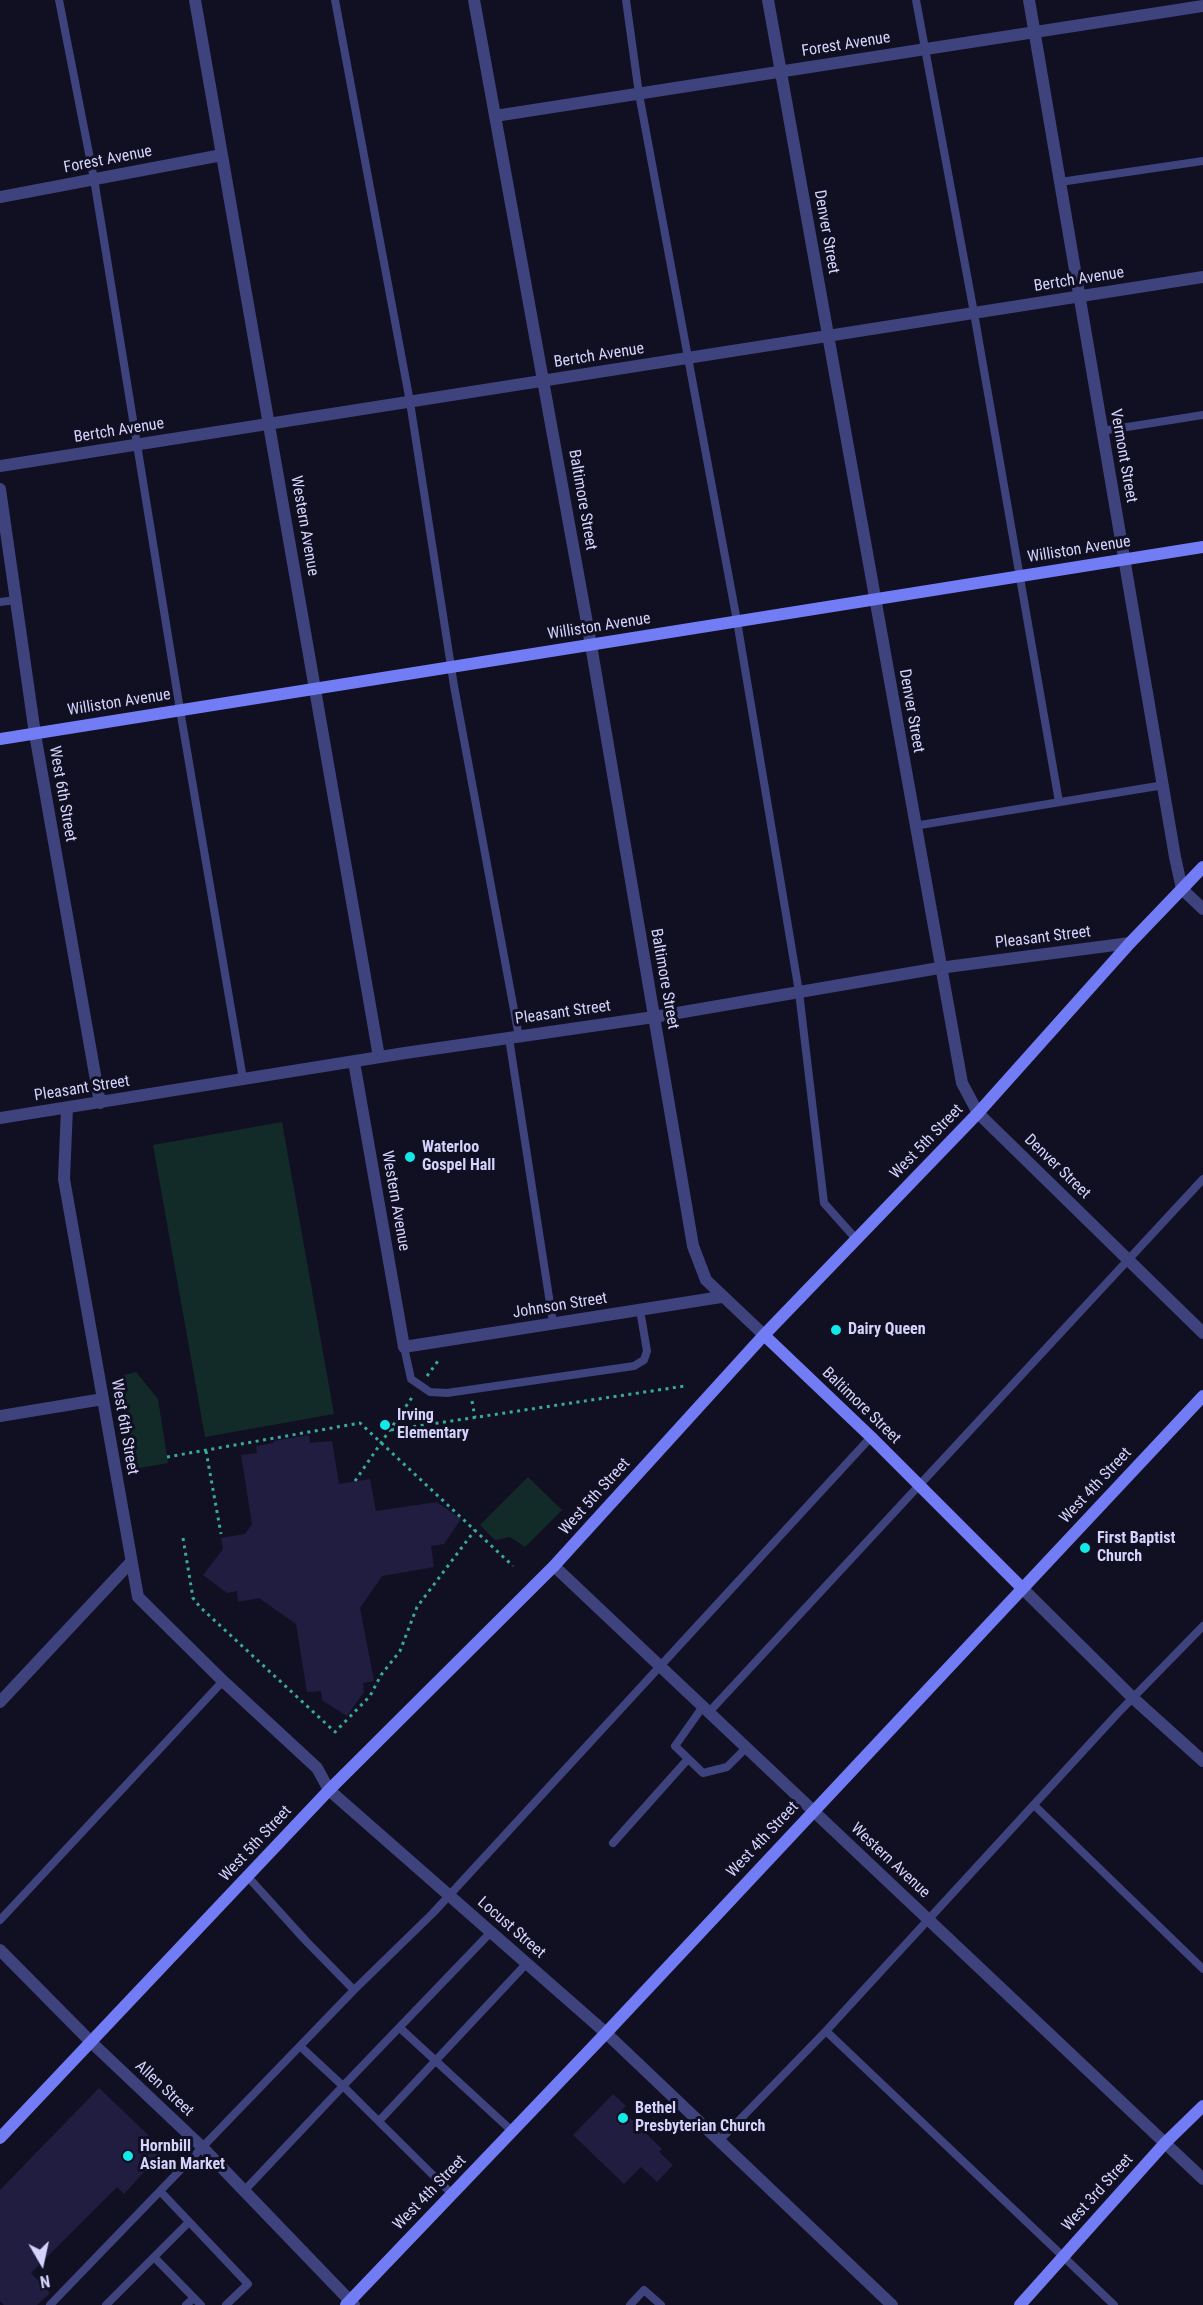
<!DOCTYPE html>
<html>
<head>
<meta charset="utf-8">
<style>
  body { margin:0 }
  #map { position:relative; width:1203px; height:2305px; overflow:hidden; background:#110f22; font-family:"Roboto Condensed",sans-serif }
  canvas { display:block }
  .north { position:absolute; left:12px; top:2233px; width:60px; height:60px; -webkit-text-stroke:4px #110f22; paint-order:stroke; rotate:171deg; font-size:16px; font-weight:700; line-height:24px; text-align:center; color:#d4d3fc }
  .north::after { content:''; display:block; margin:auto; width:21px; height:27px; background:#d4d3fc; clip-path:polygon(50% 0,100% 100%,50% 72%,0 100%) }
</style>
</head>
<body>
<div id="map">
<canvas width="1203" height="2305"></canvas>
<div class="north">N</div>
</div>
<script>
const c = document.querySelector('canvas').getContext('2d');
c.lineJoin = 'round';
function fill(path, color) { c.fillStyle = color; c.fill(path, 'evenodd'); }
const toPath = rows => new Path2D(rows.map(r => 'M' + r).join(''));
function stroke(path, color, width, dash) { c.strokeStyle = color; c.lineWidth = width; c.lineCap = dash ? 'butt' : 'round'; c.setLineDash(dash || []); c.stroke(path); }
function label(font, color, halo, rows, align = 'center') {
  c.font = font + ' "Roboto Condensed",sans-serif'; c.lineWidth = 6; c.setLineDash([]); c.textBaseline = 'middle'; c.strokeStyle = halo; c.fillStyle = color; for (const [text, x, y, turn = 0] of rows) {
    c.save(); c.translate(x, y); c.rotate((+turn || 0) * Math.PI / 180); c.textAlign = isNaN(turn) ? turn : align; if (halo) c.strokeText(text, 0, 0); c.fillText(text, 0, 0); c.restore();
  }
}
fill(toPath([
  [282,1122,334,1414,205,1437,153,1145],
  [136,1372,158,1399,168,1463,134,1469,118,1377],
  [528,1477,562,1510,525,1547,510,1537,495,1540,480,1525]
]), '#132b28');
fill(toPath([
  [309,1435,310,1443,332,1441,339,1484,370,1479,376,1511,437,1502,461,1519,444,1544,431,1546,434,1567,382,1576,360,1608,374,1681,363,1683,364,1692,347,1716,322,1700,321,1691,307,1692,296,1624,259,1598,238,1602,237,1591,227,1593,203,1575,223,1549,221,1538,245,1534,252,1524,241,1455,257,1453,256,1446,274,1443,273,1441],
  [99,2088,164,2150,124,2194,117,2187,31,2273,50,2293,37,2305,4,2305,0,2301,0,2190],
  [613,2094,626,2106,622,2110,662,2149,659,2152,673,2165,657,2182,641,2167,624,2184,573,2135]
]), '#211d41');
stroke(toPath([
  [427,1376,438,1361],
  [472,1401,475,1418],
  [391,1430,685,1386],
  [206,1451,221,1534],
  [167,1457,360,1423,513,1566],
  [355,1481,413,1396],
  [183,1538,193,1598,200,1607,335,1732,370,1696,381,1675,400,1651,417,1607,475,1530]
]), '#38ab98', 3, [3, 4.5]);
stroke(toPath([
  [59,0,94,179,180,710,243,1079],
  [335,0,410,402,454,686,519,1037],
  [626,0,639,94,737,621,799,992,824,1203,856,1239],
  [916,0,974,313,1059,802],
  [1060,182,1203,161],
  [1102,431,1203,415],
  [0,602,16,600],
  [914,826,1164,785],
  [509,1038,553,1323],
  [404,1347,411,1379,430,1392,447,1393,634,1366,644,1360,647,1351,640,1310],
  [704,1705,675,1746,703,1773,727,1767,747,1747],
  [710,1711,1203,1179],
  [1034,1805,1203,1969],
  [613,1843,688,1759],
  [248,1877,306,1941,354,1990],
  [0,1920,223,1681],
  [400,2028,512,2131],
  [826,2031,1114,2305],
  [301,2047,343,2086,491,1932],
  [380,2120,527,1963],
  [719,2141,826,2031,1118,1713,1203,1626],
  [160,2191,248,2284,226,2305],
  [244,2191,343,2086,452,2194],
  [154,2257,201,2305],
  [50,2305,354,1990,433,1913,871,1437],
  [106,2305,189,2222],
  [186,2305,194,2298],
  [630,2305,644,2290,661,2305]
]), '#3e427d', 8);
stroke(toPath([
  [195,0,379,1057],
  [474,0,591,645,693,1246,706,1280,764,1335],
  [768,0,962,1083,978,1113,1203,1333],
  [1029,0,1175,857,1182,889,1203,909],
  [495,116,1203,6],
  [0,197,222,155],
  [0,466,1203,277],
  [0,489,35,734,100,1103],
  [354,1062,404,1347,721,1297],
  [67,1108,64,1179,138,1597,223,1681,317,1768,329,1790,606,2033,892,2305],
  [0,1118,405,1053,654,1017,939,968,1130,943],
  [0,1416,103,1399],
  [554,1566,1203,2179],
  [1022,1588,1133,1698,1203,1761],
  [0,1702,131,1562],
  [0,1950,90,2041,202,2147,354,2305]
]), '#3e427d', 12);
stroke(toPath([
  [0,739,1203,547],
  [764,1335,871,1437,1022,1588],
  [0,2138,329,1790,554,1566,764,1335,978,1113,1130,943,1203,867],
  [346,2305,606,2033,1203,1396],
  [1020,2305,1165,2143,1203,2106]
]), '#727cf4', 12);
for (const [x, y, r, color] of [
  [410,1157,6,"#12e9e8"],
  [836,1330,6,"#12e9e8"],
  [385,1425,6,"#12e9e8"],
  [1085,1548,6,"#12e9e8"],
  [623,2118,6,"#12e9e8"],
  [128,2156,6,"#12e9e8"]
]) { const dot = new Path2D(); dot.arc(x, y, r, 0, 2 * Math.PI); c.fillStyle = color; c.fill(dot); stroke(dot, '#110f22', 2); }
label('16px', '#d4d3fc', '#110f22', [
  ["Forest Avenue",846,45,-9],
  ["Forest Avenue",108,160,-11],
  ["Denver Street",826,232,80],
  ["Bertch Avenue",1079,280,-9],
  ["Bertch Avenue",599,356,-9],
  ["Bertch Avenue",119,431,-9],
  ["Vermont Street",1123,456,80],
  ["Baltimore Street",582,500,80],
  ["Western Avenue",304,526,80],
  ["Williston Avenue",1079,550,-9],
  ["Williston Avenue",599,627,-9],
  ["Williston Avenue",119,703,-9],
  ["Denver Street",911,711,80],
  ["West 6th Street",62,794,80],
  ["Pleasant Street",1043,938,-7],
  ["Baltimore Street",664,979,80],
  ["Pleasant Street",563,1013,-8],
  ["Pleasant Street",82,1089,-9],
  ["West 5th Street",927,1142,-46],
  ["Denver Street",1057,1167,44],
  ["Western Avenue",395,1201,80],
  ["Johnson Street",560,1306,-9],
  ["Baltimore Street",861,1406,44],
  ["West 6th Street",124,1427,80],
  ["West 4th Street",1096,1486,-47],
  ["West 5th Street",595,1497,-48],
  ["West 4th Street",763,1840,-47],
  ["West 5th Street",256,1844,-47],
  ["Western Avenue",890,1861,43],
  ["Locust Street",511,1928,41],
  ["Allen Street",164,2089,43],
  ["West 4th Street",430,2193,-46],
  ["West 3rd Street",1098,2193,-48]
]);
label('bold 16px', '#d4d3fc', '#110f22', [
  ["Waterloo",422,1148],
  ["Gospel Hall",422,1166],
  ["Dairy Queen",848,1330],
  ["Irving",397,1416],
  ["Elementary",397,1434],
  ["First Baptist",1097,1539],
  ["Church",1097,1557],
  ["Bethel",635,2109],
  ["Presbyterian Church",635,2127],
  ["Hornbill",140,2147],
  ["Asian Market",140,2165]
], 'left');
</script>
</body>
</html>
